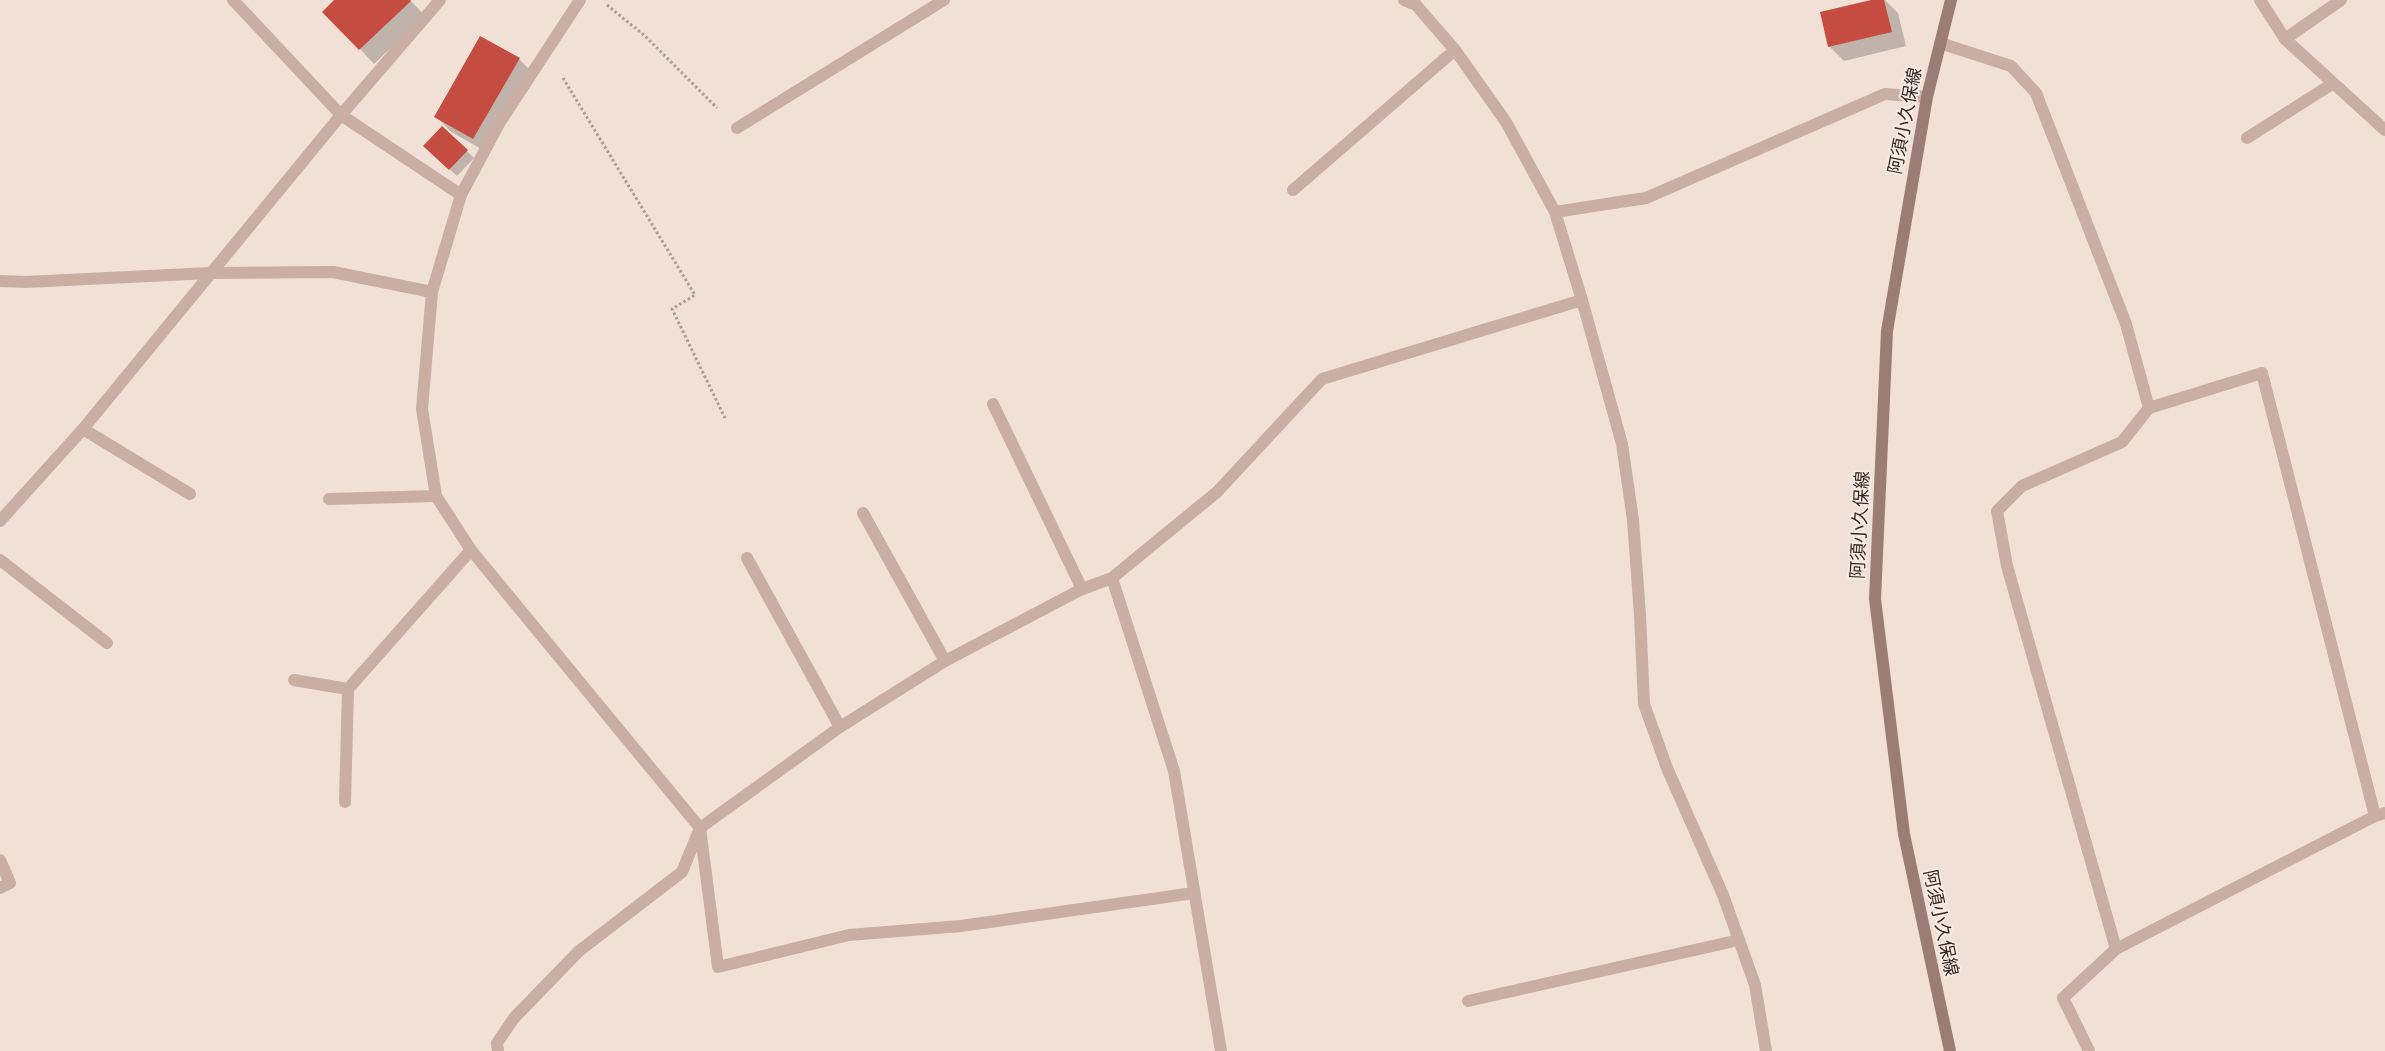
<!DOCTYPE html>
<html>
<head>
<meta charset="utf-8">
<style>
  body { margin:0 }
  canvas { display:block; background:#f0e0d6 }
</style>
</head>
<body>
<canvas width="2385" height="1051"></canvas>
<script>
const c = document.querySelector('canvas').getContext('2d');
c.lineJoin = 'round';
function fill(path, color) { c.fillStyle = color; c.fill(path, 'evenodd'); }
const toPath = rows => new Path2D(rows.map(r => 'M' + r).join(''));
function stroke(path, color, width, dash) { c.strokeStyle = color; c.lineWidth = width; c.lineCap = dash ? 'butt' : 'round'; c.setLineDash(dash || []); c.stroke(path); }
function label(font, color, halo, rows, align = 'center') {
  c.font = font + ' Helvetica,"Noto Sans JP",sans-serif'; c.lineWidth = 4; c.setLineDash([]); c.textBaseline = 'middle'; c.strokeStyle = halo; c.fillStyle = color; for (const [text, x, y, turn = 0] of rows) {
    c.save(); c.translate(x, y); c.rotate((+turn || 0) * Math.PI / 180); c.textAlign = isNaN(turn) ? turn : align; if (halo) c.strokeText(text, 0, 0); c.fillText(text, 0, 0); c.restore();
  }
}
fill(toPath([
  [336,0,410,0,425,16,374,64,360,49],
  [1876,0,1885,0,1898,13,1906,46,1844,61,1829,46],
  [519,59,534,74,488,153,450,131,436,116],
  [442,127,474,158,457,176,432,153]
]), '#0003');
fill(toPath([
  [334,0,410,0,411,1,359,50,322,12],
  [1871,0,1884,0,1892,32,1828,47,1820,12],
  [480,36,520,58,473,139,434,117],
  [442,126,468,150,449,170,423,146]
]), '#c54c40');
stroke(toPath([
  [607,5,645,36,717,108],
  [563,78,695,295,672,309,725,418]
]), '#b3988d', 3, [2.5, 2.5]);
stroke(toPath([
  [2285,39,2341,0],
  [2247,138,2332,84],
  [0,281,26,282,210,273,333,272,432,292],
  [83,429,190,494],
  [329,499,436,496],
  [863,513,945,661],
  [747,558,840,727],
  [0,560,107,643],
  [294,680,348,689,345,802],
  [348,689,471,550],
  [2375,816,2385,813],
  [700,828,718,967,849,935,961,926,1194,893],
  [1468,1001,1739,940]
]), '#c8aea3', 12);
stroke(toPath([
  [233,0,341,115,461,195],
  [580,0,500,122,461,195,432,292,422,409,436,496,471,550,700,828,840,727,945,661,1082,589,1112,578,1217,492,1322,379,1582,300],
  [1404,0,1416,5,1455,50,1506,122,1555,212,1582,300,1622,444,1633,520,1640,615,1644,704,1667,768,1723,895,1755,985,1766,1051],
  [2260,0,2285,39,2385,130],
  [1940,43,2011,66,2036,93,2126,324,2149,408],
  [737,128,944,0],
  [1293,190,1455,50],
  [1555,212,1646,198,1885,94,1927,97],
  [993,404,1082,589],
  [0,521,83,429,341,115,440,0],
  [1112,578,1174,771,1221,1051],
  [0,860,10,883,0,888],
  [498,1051,497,1043,514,1018,579,951,682,872,700,828],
  [2089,1051,2063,998,2116,949,2375,816,2262,373,2149,408,2122,442,2022,486,1997,511,2007,566,2116,949]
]), '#c8aea3', 12);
stroke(toPath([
  [1950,1051,1904,834,1875,599,1887,331,1927,97,1951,0]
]), '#9b7d75', 12);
label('18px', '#332725', '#f8ebe2', [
  ["阿須小久保線",1906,121,-79],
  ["阿須小久保線",1861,525,-87],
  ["阿須小久保線",1940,923,78]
]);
</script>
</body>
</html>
